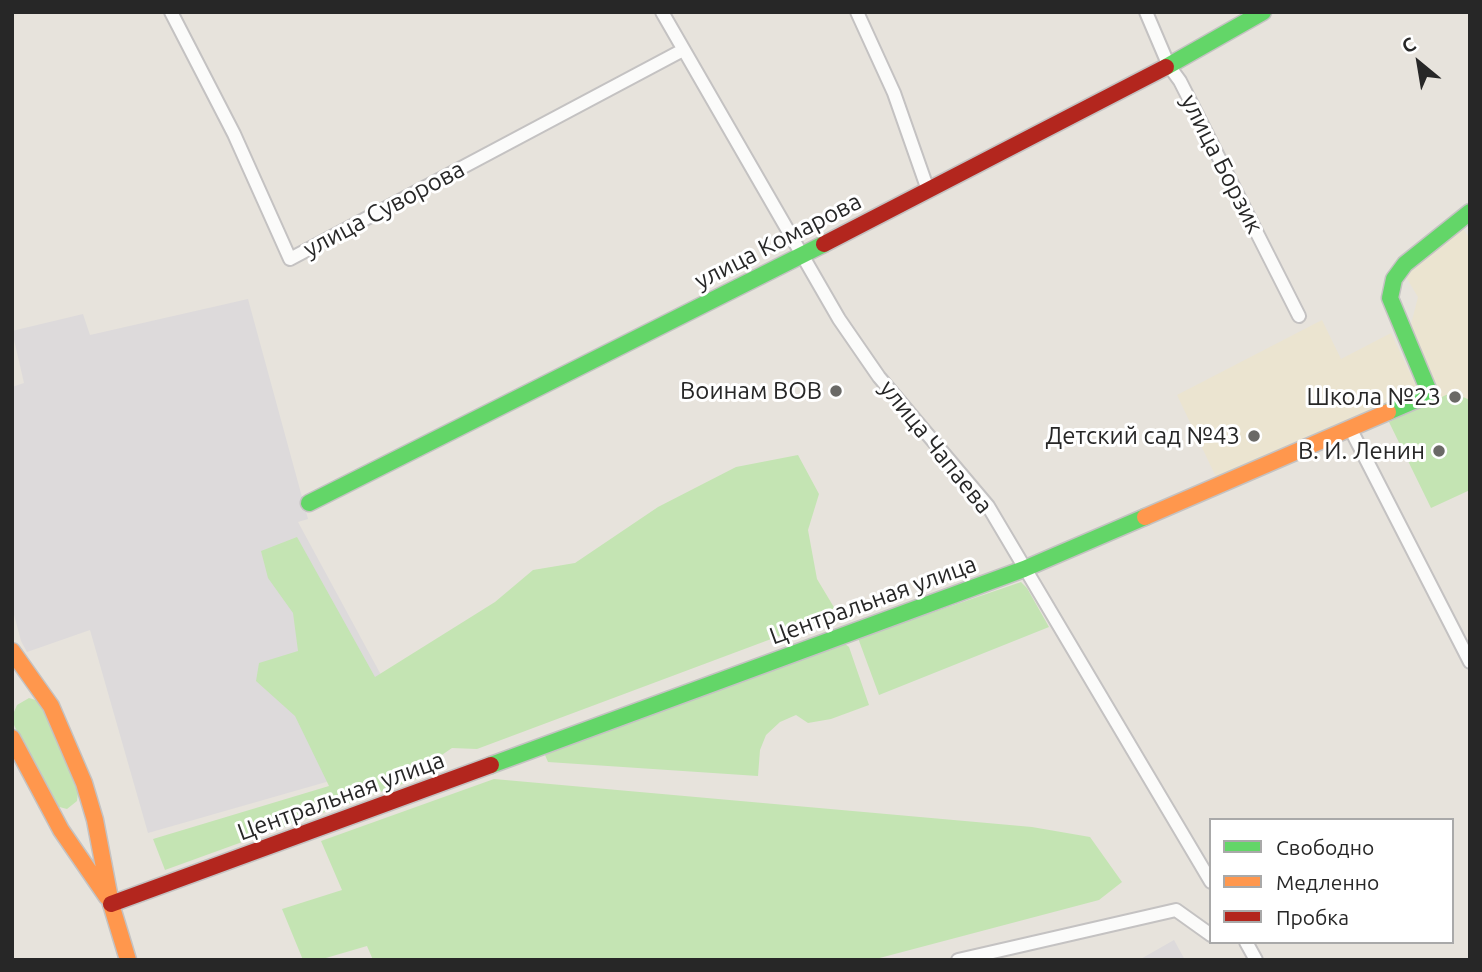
<!DOCTYPE html>
<html>
<head>
<meta charset="utf-8">
<style>
  body { margin:0 }
  #map { position:relative; width:1482px; height:972px; overflow:hidden; background:#e7e3dc; font-family:Ubuntu,sans-serif }
  canvas { display:block }
  .frame { position:absolute; inset:0; border:14px solid #272727; pointer-events:none }
  .legend { position:absolute; left:1209px; top:818px; width:245px; height:126px; box-sizing:border-box; background:#fff; border:2px solid #a9a9a9; margin:0; padding:9px 12px; list-style:none; font-size:21px; color:#272727 }
  .legend li { display:flex; align-items:center; gap:14px; height:35px }
  .legend b { width:35px; border:2px solid #a9a9a9 }
  .north { position:absolute; left:1384px; top:28px; width:70px; height:70px; -webkit-text-stroke:5px #fff; paint-order:stroke; rotate:330deg; font-size:19px; font-weight:700; line-height:28px; text-align:center; color:#272727 }
  .north::after { content:''; display:block; margin:auto; width:24px; height:32px; background:#272727; clip-path:polygon(50% 0,100% 100%,50% 72%,0 100%) }
</style>
</head>
<body>
<div id="map">
<canvas width="1482" height="972"></canvas>
<div class="frame"></div>
<ul class="legend">
<li><b style="height:9px;background:#63d668"></b>Свободно</li>
<li><b style="height:9px;background:#ff974d"></b>Медленно</li>
<li><b style="height:9px;background:#b3261e"></b>Пробка</li>
</ul>
<div class="north">С</div>
</div>
<script>
const c = document.querySelector('canvas').getContext('2d');
c.lineJoin = 'round';
function fill(path, color) { c.fillStyle = color; c.fill(path, 'evenodd'); }
const toPath = rows => new Path2D(rows.map(r => 'M' + r).join(''));
function stroke(path, color, width, dash) { c.strokeStyle = color; c.lineWidth = width; c.lineCap = dash ? 'butt' : 'round'; c.setLineDash(dash || []); c.stroke(path); }
function label(font, color, halo, rows, align = 'center') {
  c.font = font + ' Ubuntu,sans-serif'; c.lineWidth = 6; c.setLineDash([]); c.textBaseline = 'middle'; c.strokeStyle = halo; c.fillStyle = color; for (const [text, x, y, turn = 0] of rows) {
    c.save(); c.translate(x, y); c.rotate((+turn || 0) * Math.PI / 180); c.textAlign = isNaN(turn) ? turn : align; if (halo) c.strokeText(text, 0, 0); c.fillText(text, 0, 0); c.restore();
  }
}
fill(toPath([
  [248,299,308,519,298,522,424,754,148,833,90,630,27,652,21,641,12,607,12,387,24,383,12,331,83,314,90,335],
  [1174,940,1185,960,1139,960]
]), '#dddadb');
fill(toPath([
  [1462,227,1470,239,1470,462,1409,332,1418,297,1403,272],
  [1322,320,1341,359,1391,333,1418,390,1216,477,1177,395]
]), '#ebe4d0');
fill(toPath([
  [1456,394,1470,400,1470,490,1431,508,1389,422,1446,395],
  [798,455,819,494,808,530,817,579,838,614,477,749,452,748,433,761,427,775,165,870,153,839,329,786,295,716,256,681,259,663,298,651,293,613,268,578,261,551,297,537,375,677,495,602,533,570,575,563,658,507,736,467],
  [1021,582,1027,588,1049,627,879,695,858,638],
  [844,643,849,647,869,705,831,719,808,723,796,715,780,722,766,735,760,750,758,776,548,762,545,755,557,747],
  [29,698,42,702,78,793,77,801,67,809,52,805,14,725,14,712,17,705],
  [494,779,1032,827,1090,837,1122,882,1099,900,872,960,373,960,367,946,319,960,303,960,282,909,342,890,321,841]
]), '#c4e4b3');
const street = toPath([
  [171,12,234,134,290,259,683,50],
  [662,12,839,319,879,377,988,506,1211,882],
  [857,12,894,93,928,190],
  [1146,12,1169,66,1180,81,1299,316],
  [1350,428,1470,662],
  [1246,942,1256,960],
  [958,960,1176,910,1211,935]
]);
const fast = toPath([
  [1166,67,1263,12],
  [1388,412,1430,394,1390,298,1394,279,1405,264,1470,212],
  [309,503,824,244],
  [491,765,1024,569,1145,517]
]);
const slow = toPath([
  [1145,517,1388,412],
  [12,651,51,706,84,783,95,820,111,904,128,960],
  [12,738,61,830,107,897]
]);
const jam = toPath([
  [824,244,1166,67],
  [111,904,491,765]
]);
stroke(street, '#c4c2c2', 16);
stroke(fast, '#c4c2c2', 19);
stroke(slow, '#c4c2c2', 19);
stroke(jam, '#c4c2c2', 19);
stroke(street, '#fbfbfa', 12);
stroke(fast, '#63d668', 16);
stroke(slow, '#ff974d', 16);
stroke(jam, '#b3261e', 16);
for (const [x, y, r, color] of [
  [836,391,7,"#6a6966"],
  [1455,397,7,"#6a6966"],
  [1254,436,7,"#6a6966"],
  [1439,451,7,"#6a6966"]
]) { const dot = new Path2D(); dot.arc(x, y, r, 0, 2 * Math.PI); c.fillStyle = color; c.fill(dot); stroke(dot, '#fff', 2.5); }
label('24px', '#272727', '#fff', [
  ["улица Борзик",1222,164,63],
  ["улица Суворова",384,209,-28],
  ["улица Комарова",778,241,-27],
  ["улица Чапаева",936,447,51],
  ["Центральная улица",873,600,-20],
  ["Центральная улица",341,796,-20]
]);
label('24px', '#272727', '#fff', [
  ["Воинам ВОВ",822,391],
  ["Школа №23",1441,397],
  ["Детский сад №43",1240,436],
  ["В. И. Ленин",1425,451]
], 'right');
</script>
</body>
</html>
